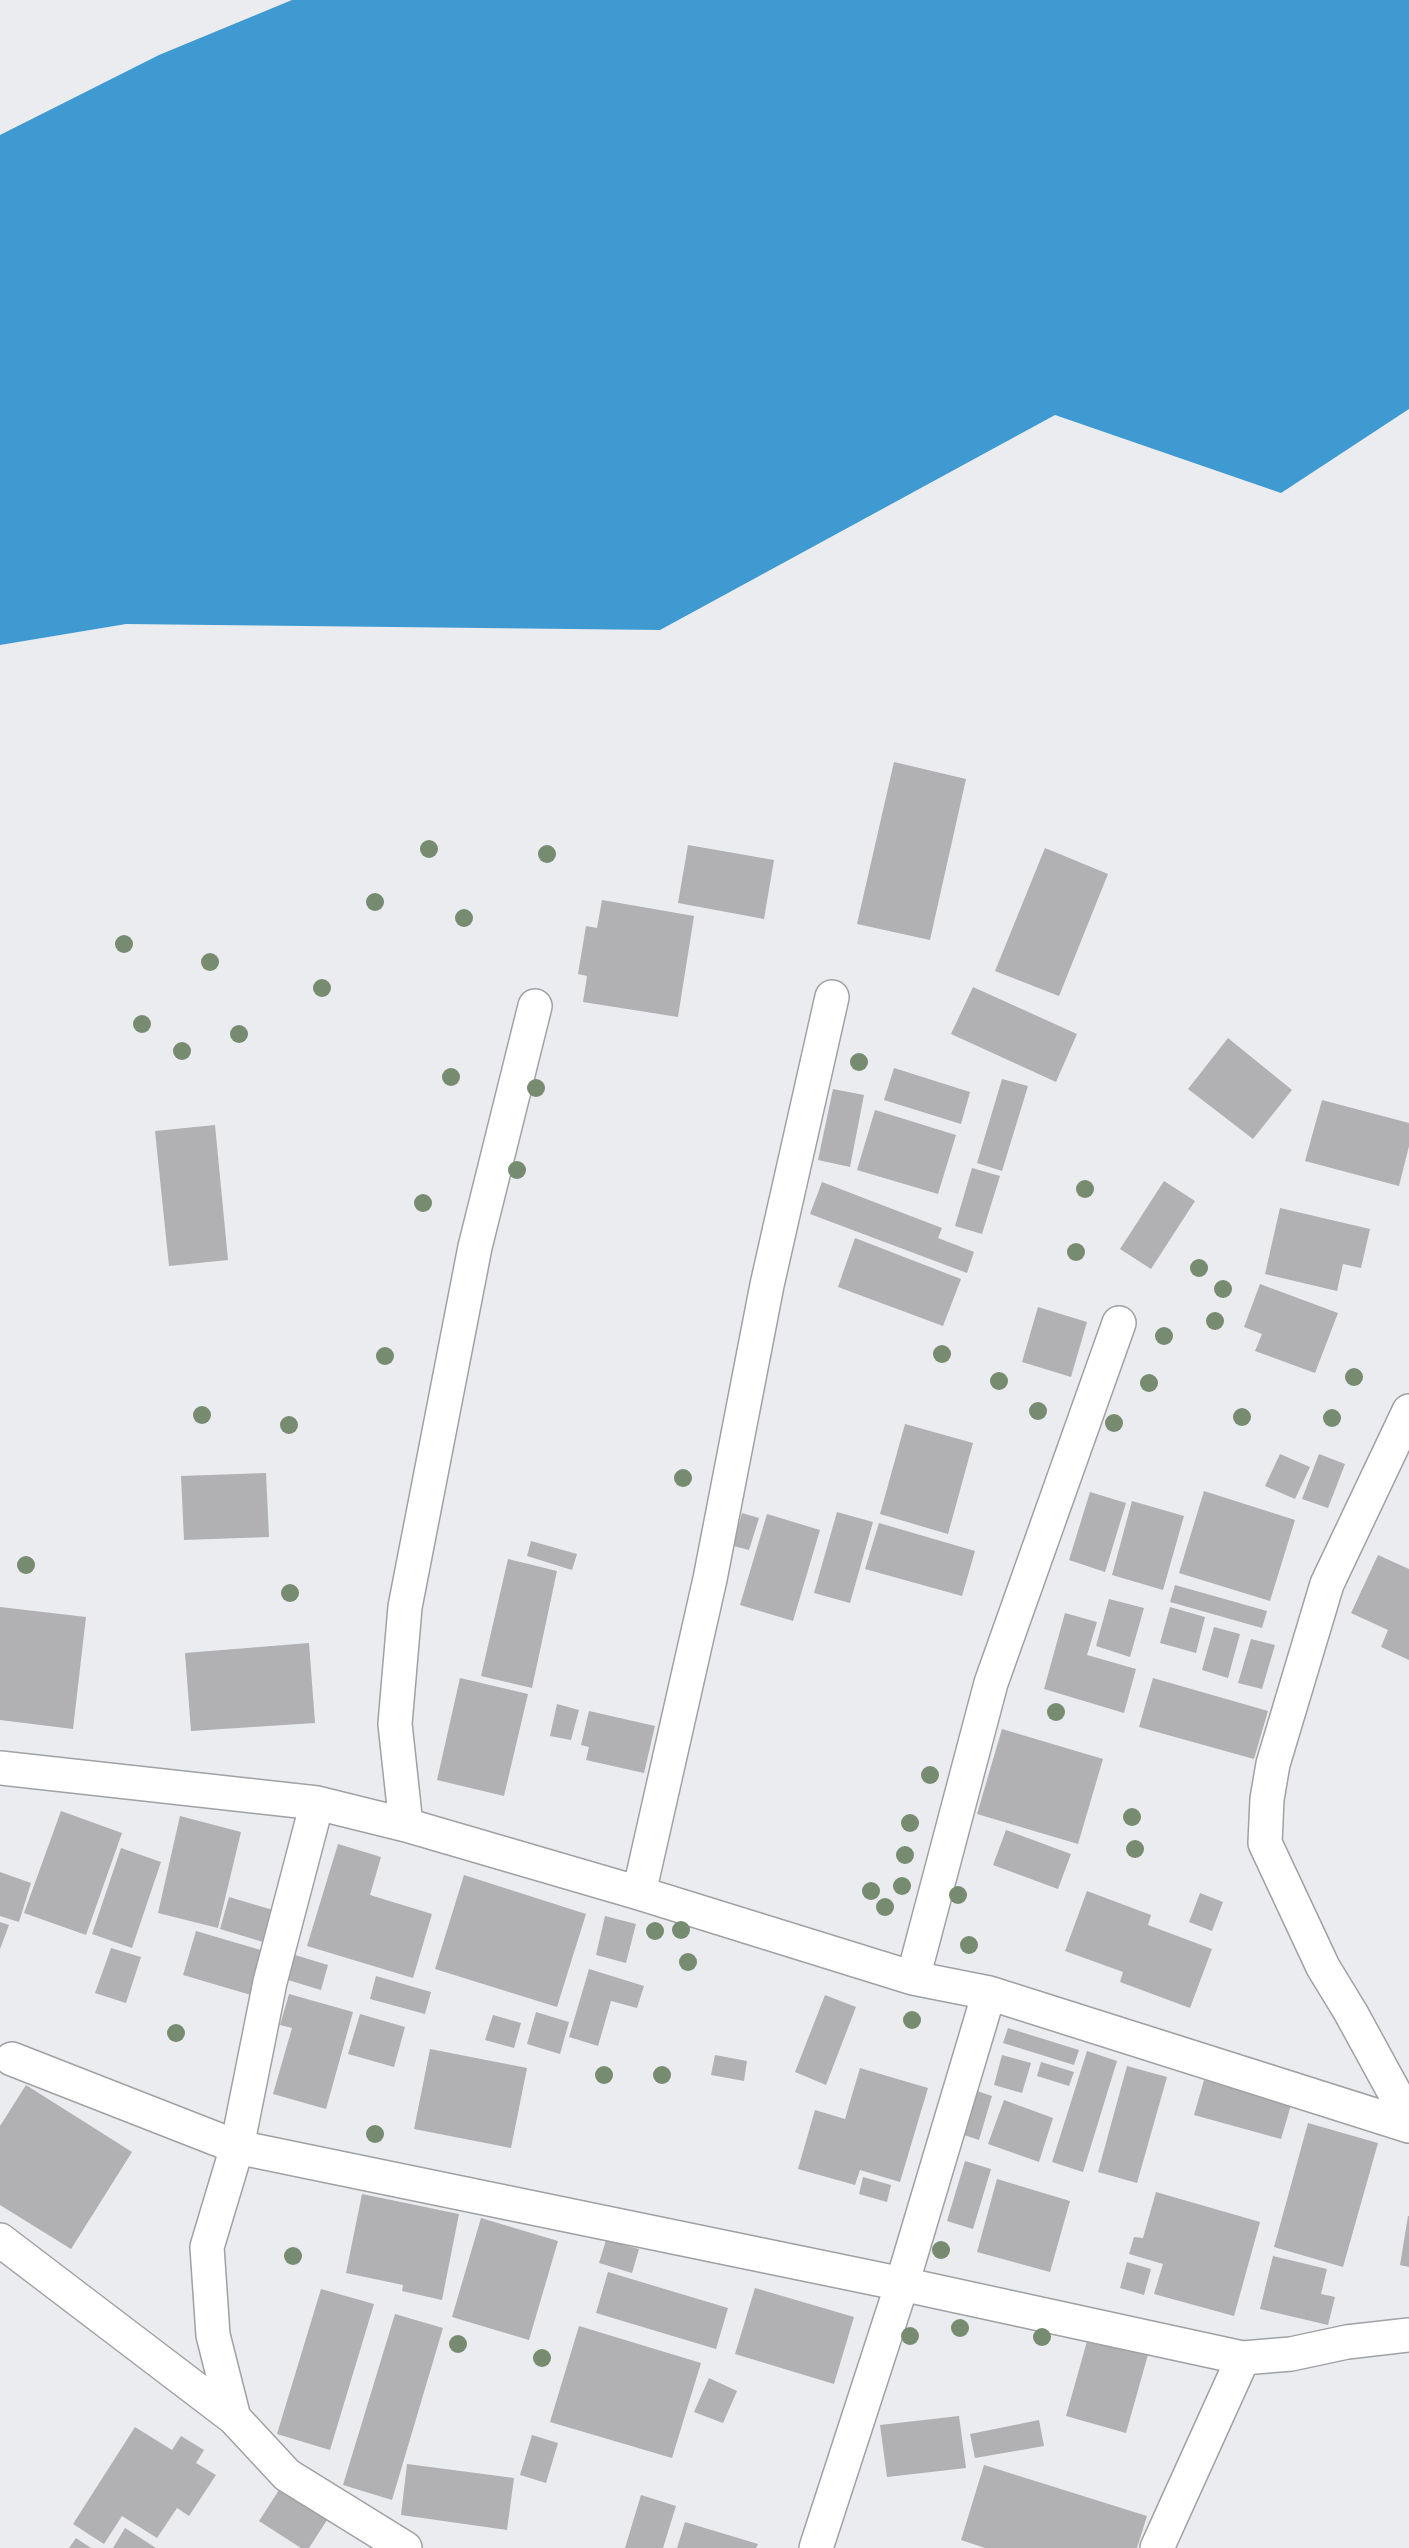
<!DOCTYPE html>
<html>
<head>
<meta charset="utf-8">
<style>
  body { margin:0 }
  canvas { display:block; background:#eaecef }
</style>
</head>
<body>
<canvas width="1409" height="2548"></canvas>
<script>
const c = document.querySelector('canvas').getContext('2d');
c.lineJoin = 'round';
function fill(path, color) { c.fillStyle = color; c.fill(path, 'evenodd'); }
const toPath = rows => new Path2D(rows.map(r => 'M' + r).join(''));
function stroke(path, color, width, dash) { c.strokeStyle = color; c.lineWidth = width; c.lineCap = dash ? 'butt' : 'round'; c.setLineDash(dash || []); c.stroke(path); }
fill(toPath([
  [292,0,1409,0,1409,409,1281,493,1055,415,660,630,126,624,0,645,0,135,159,55]
]), '#3f9ad2');
fill(toPath([
  [894,762,966,779,930,940,857,924],
  [688,845,774,860,764,919,678,903],
  [1045,848,1108,874,1059,996,995,971],
  [602,900,694,916,678,1017,583,1002,587,976,578,974,586,926,597,928],
  [973,987,1077,1034,1056,1082,951,1034],
  [1228,1038,1292,1090,1253,1139,1188,1089],
  [894,1068,970,1092,961,1124,884,1100],
  [1002,1079,1028,1086,1002,1171,977,1163],
  [833,1089,864,1095,850,1167,818,1160],
  [1322,1100,1409,1123,1409,1146,1399,1186,1305,1161],
  [875,1110,956,1135,938,1194,857,1170],
  [215,1125,228,1260,169,1266,155,1131],
  [972,1168,1000,1176,982,1234,955,1226],
  [1164,1181,1195,1201,1151,1269,1120,1249],
  [822,1182,942,1228,938,1238,974,1252,967,1273,810,1214],
  [1280,1208,1370,1229,1361,1268,1343,1264,1337,1291,1265,1274],
  [855,1238,961,1279,943,1326,838,1287],
  [1260,1284,1338,1313,1315,1373,1255,1351,1262,1334,1244,1327],
  [1038,1307,1087,1322,1071,1377,1022,1362],
  [905,1424,973,1443,948,1534,880,1514],
  [1280,1454,1310,1467,1295,1499,1265,1486],
  [1319,1454,1345,1464,1328,1508,1302,1499],
  [266,1473,269,1537,184,1540,181,1476],
  [1204,1491,1295,1520,1270,1601,1179,1573],
  [1090,1492,1126,1503,1105,1572,1069,1560],
  [1132,1501,1184,1516,1163,1590,1112,1575],
  [837,1512,873,1522,850,1603,814,1593],
  [742,1513,759,1518,749,1550,733,1546],
  [767,1514,820,1530,793,1621,740,1605],
  [879,1523,975,1551,962,1596,865,1569],
  [531,1541,577,1554,572,1570,527,1556],
  [1378,1555,1409,1569,1409,1660,1381,1647,1388,1630,1351,1613],
  [508,1559,557,1571,532,1688,481,1676],
  [1175,1585,1267,1611,1262,1628,1170,1602],
  [1109,1599,1144,1608,1130,1657,1096,1646],
  [0,1607,86,1617,73,1729,0,1720],
  [1170,1607,1205,1617,1196,1653,1160,1643],
  [1065,1613,1097,1622,1087,1655,1136,1669,1124,1713,1044,1689],
  [1214,1627,1240,1634,1228,1678,1202,1670],
  [1251,1639,1275,1645,1262,1689,1238,1683],
  [309,1643,315,1723,191,1731,185,1653],
  [460,1678,528,1694,504,1796,437,1780],
  [1153,1678,1268,1711,1254,1759,1139,1727],
  [557,1704,579,1710,571,1740,550,1736],
  [589,1711,655,1726,644,1773,586,1760,589,1747,581,1745],
  [1002,1729,1103,1759,1078,1844,977,1814],
  [61,1811,122,1833,86,1935,24,1913],
  [180,1816,241,1832,218,1928,158,1913],
  [1006,1830,1071,1854,1058,1889,993,1865],
  [338,1844,381,1857,370,1895,432,1914,413,1978,307,1946],
  [121,1848,161,1862,132,1948,92,1934],
  [0,1872,31,1883,19,1922,0,1916],
  [464,1875,586,1914,557,2007,435,1969],
  [1087,1891,1151,1915,1148,1925,1212,1949,1190,2008,1120,1982,1123,1972,1065,1951],
  [1200,1893,1223,1902,1212,1931,1189,1922],
  [229,1897,283,1913,273,1945,220,1929],
  [605,1916,636,1924,626,1963,596,1955],
  [0,1922,9,1925,0,1949],
  [196,1931,264,1951,251,1995,183,1975],
  [111,1948,141,1957,126,2003,95,1993],
  [295,1955,328,1965,321,1990,288,1980],
  [589,1969,644,1986,637,2008,611,2001,598,2046,569,2037],
  [376,1976,431,1992,425,2014,370,1999],
  [289,1994,353,2012,326,2109,273,2094,292,2028,280,2025],
  [825,1995,856,2007,826,2085,795,2072],
  [536,2012,569,2022,560,2054,527,2044],
  [360,2014,405,2027,394,2067,348,2054],
  [493,2015,521,2023,514,2048,485,2040],
  [1008,2028,1079,2050,1074,2065,1003,2043],
  [430,2049,527,2068,511,2148,414,2129],
  [1087,2051,1117,2061,1083,2172,1052,2162],
  [715,2055,747,2061,744,2081,711,2075],
  [1002,2055,1031,2063,1022,2093,994,2085],
  [1041,2062,1074,2072,1069,2086,1037,2076],
  [1127,2066,1167,2077,1137,2183,1098,2172],
  [860,2068,928,2088,900,2182,860,2170,855,2185,798,2169,815,2110,845,2119],
  [1204,2080,1291,2105,1281,2139,1194,2115],
  [26,2085,132,2152,71,2249,0,2205,0,2126],
  [974,2090,992,2096,979,2140,961,2134],
  [1004,2100,1053,2118,1039,2162,988,2144],
  [1308,2123,1378,2143,1343,2267,1274,2247],
  [965,2161,991,2169,973,2229,947,2221],
  [863,2177,891,2185,887,2202,859,2194],
  [997,2179,1070,2201,1050,2272,977,2252],
  [1156,2192,1260,2222,1234,2316,1154,2294,1163,2264,1129,2254,1134,2237,1143,2238],
  [362,2194,459,2214,442,2300,402,2291,403,2285,346,2273],
  [1408,2216,1409,2216,1409,2267,1400,2265],
  [481,2218,558,2241,529,2340,452,2317],
  [606,2240,639,2249,632,2273,599,2263],
  [1273,2256,1327,2269,1321,2294,1335,2297,1328,2325,1260,2309],
  [1127,2262,1151,2269,1144,2295,1120,2288],
  [608,2272,728,2308,716,2349,596,2313],
  [755,2288,854,2317,834,2384,735,2354],
  [321,2289,374,2304,330,2450,277,2434],
  [395,2314,443,2328,392,2500,343,2485],
  [579,2326,701,2363,672,2458,550,2422],
  [1089,2334,1149,2351,1126,2433,1066,2416],
  [709,2378,737,2391,723,2423,694,2412],
  [959,2416,966,2468,887,2477,880,2425],
  [1039,2420,1044,2446,975,2458,970,2434],
  [135,2427,172,2450,181,2436,204,2450,196,2463,216,2475,189,2516,177,2508,157,2538,122,2516,104,2544,73,2524],
  [532,2435,558,2443,546,2483,520,2475],
  [407,2464,514,2478,507,2530,401,2515],
  [984,2465,1147,2516,1137,2548,985,2548,961,2540],
  [279,2490,327,2520,309,2548,301,2548,259,2521],
  [641,2495,676,2506,663,2548,625,2548],
  [685,2522,758,2544,756,2548,677,2548],
  [125,2528,156,2548,113,2548],
  [76,2538,91,2548,69,2548]
]), '#b1b0b3');
const minor = toPath([
  [1409,1411,1327,1584,1273,1764,1267,1799,1265,1843,1323,1967,1351,2013,1409,2119],
  [0,1768,317,1803,406,1825,639,1893,913,1978,989,1993,1409,2126],
  [317,1803,270,1982,237,2147,207,2247,213,2335,234,2418,287,2475,405,2548],
  [406,1825,395,1724,405,1607,475,1247,535,1006],
  [639,1893,710,1579,767,1285,832,997],
  [913,1978,991,1683,1119,1323],
  [12,2059,237,2147,902,2284,1243,2358,1291,2354,1347,2342,1409,2335],
  [0,2240,234,2418],
  [816,2548,902,2284,989,1993],
  [1157,2548,1243,2358]
]);
stroke(minor, '#9fa1a3', 36);
stroke(minor, '#fff', 33);
c.fillStyle = '#768b6f';
for (const [x, y] of [
  [429,849],
  [547,854],
  [375,902],
  [464,918],
  [124,944],
  [210,962],
  [322,988],
  [142,1024],
  [239,1034],
  [182,1051],
  [859,1062],
  [451,1077],
  [536,1088],
  [517,1170],
  [1085,1189],
  [423,1203],
  [1076,1252],
  [1199,1268],
  [1223,1289],
  [1215,1321],
  [1164,1336],
  [942,1354],
  [385,1356],
  [1354,1377],
  [999,1381],
  [1149,1383],
  [1038,1411],
  [202,1415],
  [1242,1417],
  [1332,1418],
  [1114,1423],
  [289,1425],
  [683,1478],
  [26,1565],
  [290,1593],
  [1056,1712],
  [930,1775],
  [1132,1817],
  [910,1823],
  [1135,1849],
  [905,1855],
  [902,1886],
  [871,1891],
  [958,1895],
  [885,1907],
  [681,1930],
  [655,1931],
  [969,1945],
  [688,1962],
  [912,2020],
  [176,2033],
  [604,2075],
  [662,2075],
  [375,2134],
  [941,2250],
  [293,2256],
  [960,2328],
  [910,2336],
  [1042,2337],
  [458,2344],
  [542,2358]
]) { c.beginPath(); c.arc(x, y, 9, 0, 2 * Math.PI); c.fill(); }
</script>
</body>
</html>
